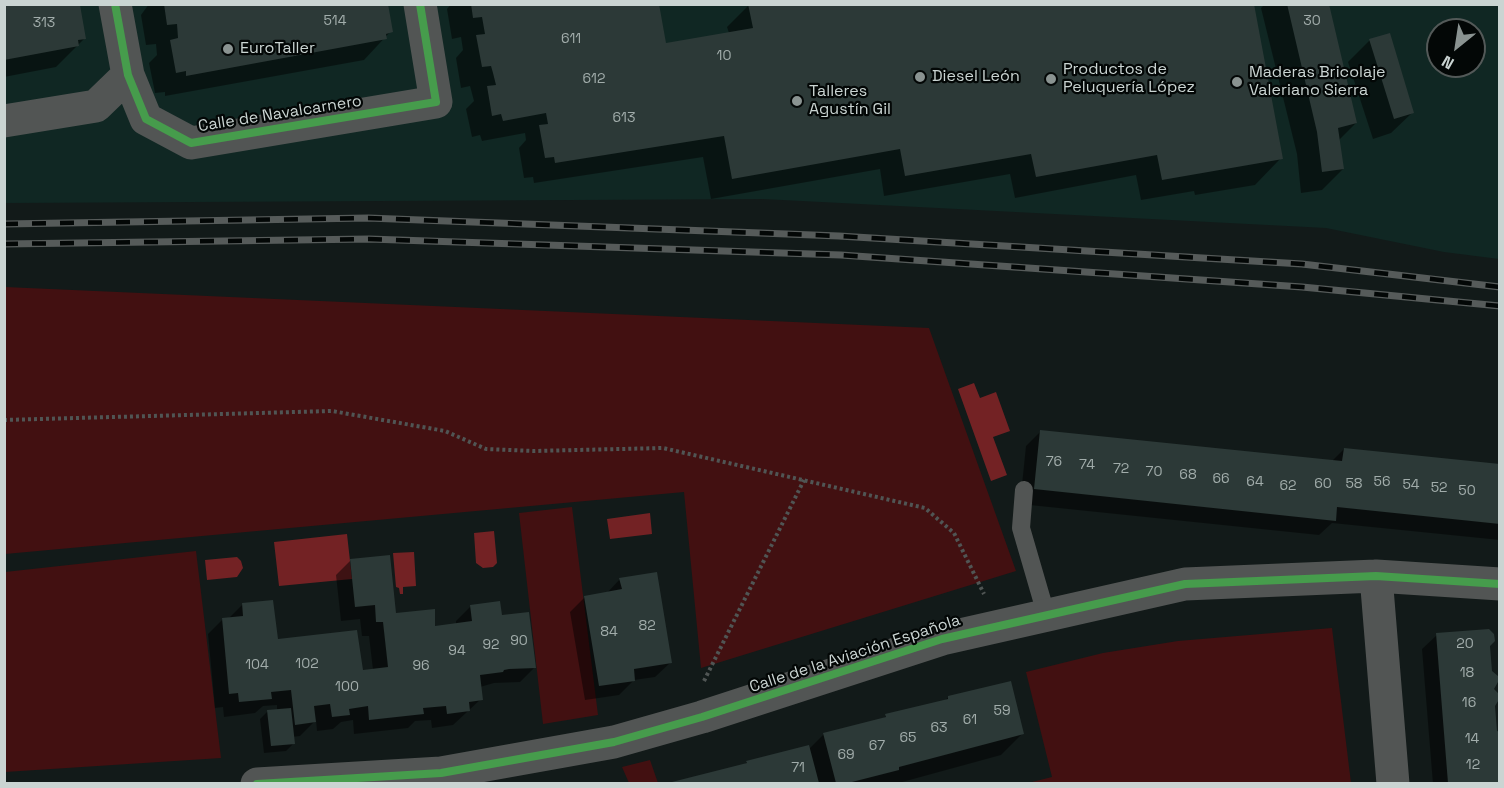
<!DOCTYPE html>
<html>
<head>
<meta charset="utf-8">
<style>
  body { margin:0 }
  #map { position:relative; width:1504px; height:788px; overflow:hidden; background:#121a19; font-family:"Space Grotesk",sans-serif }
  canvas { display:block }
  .frame { position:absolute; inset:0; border:6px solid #cad4d2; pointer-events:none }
  .north { position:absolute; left:1426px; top:18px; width:60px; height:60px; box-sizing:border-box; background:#030706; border:2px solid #535958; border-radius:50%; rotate:210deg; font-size:16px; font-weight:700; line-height:24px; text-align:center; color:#cad4d2 }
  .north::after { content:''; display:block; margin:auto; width:21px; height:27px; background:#8a9391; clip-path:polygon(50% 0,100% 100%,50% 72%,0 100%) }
</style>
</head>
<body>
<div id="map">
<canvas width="1504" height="788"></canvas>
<div class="frame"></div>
<div class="north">N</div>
</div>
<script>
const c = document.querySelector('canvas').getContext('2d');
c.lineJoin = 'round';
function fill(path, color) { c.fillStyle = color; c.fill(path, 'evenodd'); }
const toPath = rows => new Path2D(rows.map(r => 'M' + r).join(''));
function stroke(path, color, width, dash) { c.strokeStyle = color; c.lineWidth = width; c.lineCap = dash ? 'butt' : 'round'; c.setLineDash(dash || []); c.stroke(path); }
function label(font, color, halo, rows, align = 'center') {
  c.font = font + ' "Space Grotesk",sans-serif'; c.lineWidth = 4.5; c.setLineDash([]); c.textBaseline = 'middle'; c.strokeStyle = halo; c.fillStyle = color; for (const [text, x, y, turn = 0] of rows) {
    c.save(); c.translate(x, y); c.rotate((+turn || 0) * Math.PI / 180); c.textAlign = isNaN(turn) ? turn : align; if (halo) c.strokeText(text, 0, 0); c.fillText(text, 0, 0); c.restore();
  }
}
fill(toPath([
  [4,5,1499,5,1499,259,1444,252,1326,228,763,199,5,203],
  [1438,30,1474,30,1474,66,1438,66]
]), '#102723');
fill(toPath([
  [5,287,929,328,1016,571,701,668,684,492,5,554],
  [572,507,598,715,543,724,519,513],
  [196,551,221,758,5,772,5,572],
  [1332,628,1351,783,1028,783,1052,777,1026,672,1103,653,1178,641],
  [650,760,658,783,629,783,622,767]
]), '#421011');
fill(toPath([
  [974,383,980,398,996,392,1010,431,993,437,1007,475,991,481,958,389],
  [650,513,652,534,610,539,607,519],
  [494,531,497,563,493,567,483,568,476,563,474,533],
  [347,534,352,579,279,586,274,542],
  [414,552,416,586,403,587,403,594,400,594,399,588,396,587,393,553],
  [237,557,241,561,243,568,237,577,207,580,205,560]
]), '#732224');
fill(toPath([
  [4,4,72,4,85,38,56,67,4,77],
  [149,4,387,4,391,31,364,60,165,96,165,92,155,93,149,63,157,55,156,44,146,45,141,15],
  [451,4,657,4,665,44,729,33,727,27,748,6,1281,158,1255,185,1195,195,1194,191,1141,200,1136,175,1015,198,1010,174,884,196,880,169,711,199,703,157,534,183,533,177,524,178,519,148,526,140,525,133,482,141,480,135,472,137,466,109,474,101,470,86,461,88,456,58,463,50,461,37,452,39,447,9],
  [1265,4,1327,4,1356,123,1339,140,1343,169,1322,190,1301,193,1297,154,1261,8],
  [1370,40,1413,112,1391,133,1373,139,1348,62],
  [1041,431,1332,461,1344,449,1500,465,1500,540,1332,523,1319,535,1020,504,1026,446],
  [351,560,395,615,434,628,456,625,456,621,470,607,501,617,535,667,520,682,494,683,480,687,481,699,453,725,432,728,431,720,415,721,408,728,354,734,353,720,341,722,333,729,317,731,316,720,300,736,292,737,293,744,286,751,264,753,260,719,267,712,277,711,277,705,263,706,255,713,224,717,223,707,215,708,208,634,223,619,228,619,243,604,276,640,362,671,373,670,369,636,362,636,360,619,341,621,336,575],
  [620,579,670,663,655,677,634,680,619,695,585,700,570,612,585,597,606,594],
  [1437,635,1489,646,1500,784,1433,784,1422,649],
  [949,697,1022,734,1001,755,895,784,672,784,743,766,747,762,809,749,824,734,882,720,886,716,944,701]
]), '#0007');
fill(toPath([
  [164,4,388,4,393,32,386,34,387,39,186,76,186,71,176,73,170,40,178,38,177,24,167,25],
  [471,4,659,4,666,43,753,28,748,4,1254,4,1283,159,1162,180,1157,155,1036,177,1031,154,905,176,900,149,732,179,724,136,555,163,554,157,545,158,539,125,548,124,546,113,503,121,501,114,492,116,487,86,496,85,493,73,491,66,482,67,476,35,485,34,482,17,473,18],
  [1287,4,1329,4,1357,123,1338,128,1344,169,1322,172,1317,132],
  [4,5,80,5,86,39,78,40,79,46,4,60],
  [1390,33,1414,113,1394,119,1369,39],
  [1040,430,1342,461,1344,448,1500,464,1500,524,1337,507,1336,521,1034,489],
  [390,555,396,613,435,609,435,626,472,621,470,605,500,601,502,615,529,612,536,668,509,669,504,670,503,672,480,675,483,700,469,702,470,711,447,714,446,706,423,708,424,714,369,720,368,706,349,709,350,715,332,717,330,704,314,706,316,722,295,725,291,690,271,692,272,699,239,702,238,693,229,694,222,618,243,616,242,603,273,600,278,639,357,630,363,670,388,667,383,622,376,622,375,605,355,607,350,559],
  [657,572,672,663,634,669,635,681,599,686,584,596,622,589,619,578],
  [1489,629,1494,634,1495,641,1490,646,1492,671,1498,676,1498,682,1494,689,1499,694,1500,698,1495,706,1497,731,1500,732,1500,783,1448,783,1436,633],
  [1011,681,1024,734,899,767,899,770,848,783,836,783,823,733,886,717,885,714,948,699,948,696],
  [291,708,295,744,271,746,267,710],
  [809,745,819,783,668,783,747,763,746,761]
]), '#2c3937');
stroke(toPath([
  [4,420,332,411,445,431,486,449,534,451,663,448,925,508,954,533,984,594],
  [704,681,804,480]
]), '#505554', 4, [3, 3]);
stroke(toPath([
  [1024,490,1021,528,1046,614]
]), '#525554', 18);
stroke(toPath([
  [115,4,128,75,146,119,191,143,436,102,420,4],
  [4,121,96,106,128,75],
  [1376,576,1393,784],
  [257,784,441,773,614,742,702,717,942,639,1185,584,1376,576,1500,584]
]), '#525554', 33);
const rail = toPath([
  [4,224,368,218,839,236,1302,264,1500,287],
  [4,244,369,239,841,255,1302,287,1500,306]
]);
stroke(rail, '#565b5a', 7);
stroke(rail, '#030706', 4.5, [14]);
stroke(toPath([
  [115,4,128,75,146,119,191,143,436,102,420,4],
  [257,784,441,773,614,742,702,717,942,639,1185,584,1376,576,1500,584]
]), '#469c4c', 8);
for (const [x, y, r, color] of [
  [228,49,6,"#8a9391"],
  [920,77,6,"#8a9391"],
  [1051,79,6,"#8a9391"],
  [1237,82,6,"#8a9391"],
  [797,101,6,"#8a9391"]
]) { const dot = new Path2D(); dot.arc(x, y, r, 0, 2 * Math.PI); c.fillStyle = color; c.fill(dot); stroke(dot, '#030706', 2); }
label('14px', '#a2adab', null, [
  ["514",335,21],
  ["30",1312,21],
  ["313",44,23],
  ["611",571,39],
  ["10",724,56],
  ["612",594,79],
  ["613",624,118],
  ["76",1054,462],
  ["74",1087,465],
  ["72",1121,469],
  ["70",1154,472],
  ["68",1188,475],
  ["66",1221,479],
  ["64",1255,482],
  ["56",1382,482],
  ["60",1323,484],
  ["58",1354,484],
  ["54",1411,485],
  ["62",1288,486],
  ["52",1439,488],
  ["50",1467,491],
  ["82",647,626],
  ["84",609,632],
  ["90",519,641],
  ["20",1465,644],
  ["92",491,645],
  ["94",457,651],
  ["102",307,664],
  ["104",257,665],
  ["96",421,666],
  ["18",1467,673],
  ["100",347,687],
  ["16",1469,703],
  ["59",1002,711],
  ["61",970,720],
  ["63",939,728],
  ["65",908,738],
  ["14",1472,739],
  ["67",877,746],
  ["69",846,755],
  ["12",1473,765],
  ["71",798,768]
]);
label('16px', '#cad4d2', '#030706', [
  ["EuroTaller",240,49],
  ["Productos de",1063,70],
  ["Peluquería López",1063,88],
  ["Maderas Bricolaje",1249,73],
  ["Valeriano Sierra",1249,91],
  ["Diesel León",932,77],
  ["Talleres",809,92],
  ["Agustín Gil",809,110]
], 'left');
label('16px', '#cad4d2', '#030706', [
  ["Calle de Navalcarnero",280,114,-9],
  ["Calle de la Aviación Española",855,654,-18]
]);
</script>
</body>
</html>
